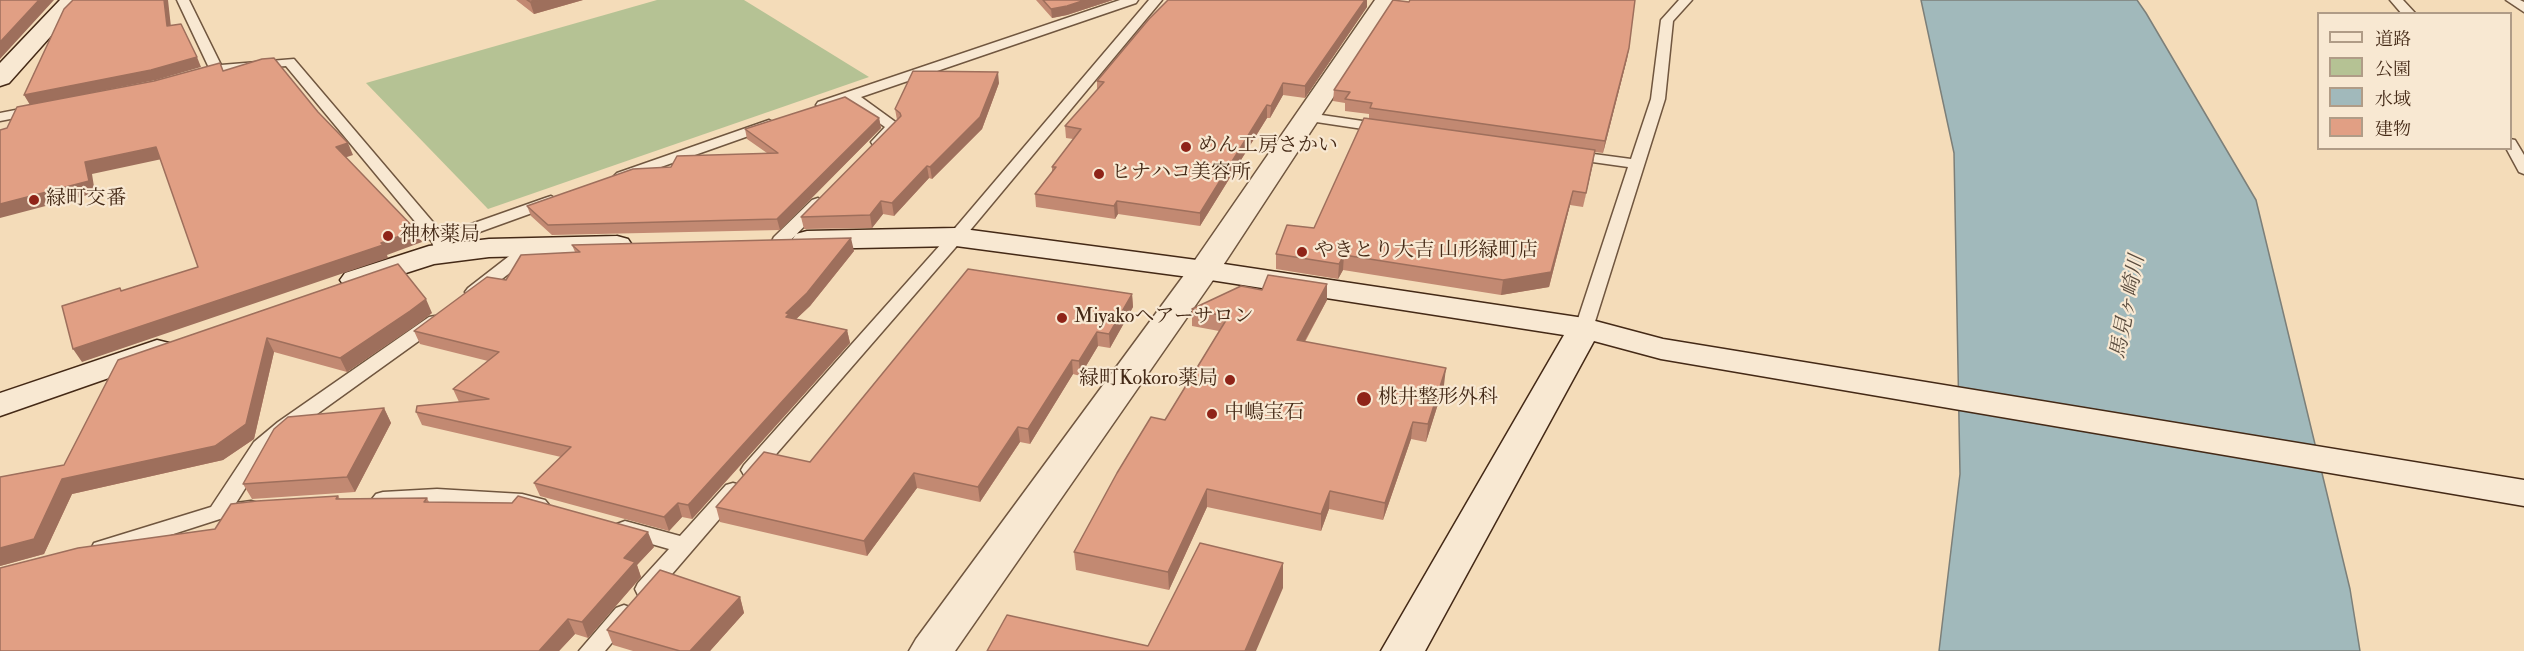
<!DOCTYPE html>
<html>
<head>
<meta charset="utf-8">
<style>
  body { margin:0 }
  #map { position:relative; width:2524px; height:651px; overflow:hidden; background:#f4dcb9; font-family:"IM FELL Double Pica","Noto Serif JP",serif }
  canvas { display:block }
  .legend { position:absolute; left:2317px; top:12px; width:195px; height:138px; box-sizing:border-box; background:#f8e8d2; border:2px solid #b09c87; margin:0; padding:8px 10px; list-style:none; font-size:18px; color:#442916 }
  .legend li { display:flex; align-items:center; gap:12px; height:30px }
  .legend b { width:30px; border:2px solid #b09c87 }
</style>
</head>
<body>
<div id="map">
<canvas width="2524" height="651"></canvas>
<ul class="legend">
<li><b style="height:8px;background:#f8e8d2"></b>道路</li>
<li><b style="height:16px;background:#b5c294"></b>公園</li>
<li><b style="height:16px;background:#a1b9bb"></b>水域</li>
<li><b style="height:16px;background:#e19f84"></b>建物</li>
</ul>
</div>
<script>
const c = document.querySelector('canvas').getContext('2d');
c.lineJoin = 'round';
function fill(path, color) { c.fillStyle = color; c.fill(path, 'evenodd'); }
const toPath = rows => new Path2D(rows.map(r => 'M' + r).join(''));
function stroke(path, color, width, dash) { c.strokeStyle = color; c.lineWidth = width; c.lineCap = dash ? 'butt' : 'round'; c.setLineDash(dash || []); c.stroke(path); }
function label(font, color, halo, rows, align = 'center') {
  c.font = font + ' "IM FELL Double Pica","Noto Serif JP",serif'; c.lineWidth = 4.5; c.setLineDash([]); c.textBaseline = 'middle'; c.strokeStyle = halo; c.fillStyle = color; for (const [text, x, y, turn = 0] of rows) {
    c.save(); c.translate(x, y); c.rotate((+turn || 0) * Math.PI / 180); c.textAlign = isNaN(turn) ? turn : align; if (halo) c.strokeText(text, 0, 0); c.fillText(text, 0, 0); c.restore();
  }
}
fill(toPath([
  [657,0,744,0,869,77,488,209,366,83]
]), '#b5c294');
const water = toPath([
  [1921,0,2137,0,2146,13,2256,200,2350,589,2360,651,1939,651,1960,474,1954,153,1921,0]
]);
fill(water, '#a1b9bb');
stroke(water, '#7c7f79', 1.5);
const lane = toPath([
  [177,0,189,0,221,65,294,59,443,234,545,198,551,196,559,201,557,204,449,243,450,251,448,255,436,255,432,242,286,66,211,72,177,0],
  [1120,0,1138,0,1136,3,861,97,901,126,883,145,873,145,871,142,885,127,848,101,823,109,816,105,818,102,1120,0],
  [1149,0,1162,0,962,240,758,475,751,477,744,475,741,470,744,465,950,234,1149,0],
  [1679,0,1692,0,1673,21,1665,99,1593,328,1590,332,1584,333,1578,332,1575,328,1628,167,1571,159,1564,155,1571,151,1631,159,1651,99,1661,20,1679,0],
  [2390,0,2403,0,2416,14,2402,14,2390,0],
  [2506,0,2520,0,2524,2,2524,12,2506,0],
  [36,106,43,110,41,113,0,121,0,113,36,106],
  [1308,113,1383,124,1390,128,1383,132,1303,120,1301,117,1303,114,1308,113],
  [769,120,776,124,774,127,627,179,617,179,614,176,617,173,769,120],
  [2510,139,2515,140,2524,155,2524,174,2519,172,2506,148,2510,148,2510,139],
  [818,198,826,203,824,206,786,245,774,245,772,241,774,237,812,200,818,198],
  [532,242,538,243,540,247,538,251,480,296,468,296,465,292,468,288,526,243,532,242],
  [435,316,441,317,444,321,441,325,292,432,268,452,236,503,251,501,258,503,262,508,258,513,220,519,102,557,94,555,91,549,94,543,211,507,254,442,278,422,429,317,435,316],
  [733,483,740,485,743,490,740,495,654,595,646,597,638,595,635,589,638,583,669,549,617,534,614,529,617,524,625,521,680,536,726,485,733,483],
  [437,489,522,494,545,500,549,505,545,510,538,512,522,508,437,503,383,506,376,504,372,499,376,494,383,492,437,489],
  [624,605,632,608,636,614,605,651,579,651,616,608,624,605]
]);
const street = toPath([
  [1375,0,1397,0,1220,270,955,651,909,651,916,639,1193,263,1375,0]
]);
const secondary = toPath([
  [60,0,83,0,9,83,0,86,0,63,60,0],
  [956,228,1204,261,1584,318,1663,339,2524,480,2524,506,1661,359,1594,341,1425,651,1381,651,1564,335,1204,279,956,246,807,249,796,246,792,240,796,234,807,231,956,228],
  [617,236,628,239,632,245,628,251,617,254,489,257,434,264,356,289,345,287,340,280,345,273,429,246,489,239,617,236],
  [157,340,169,343,174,350,169,357,0,416,0,393,157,340]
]);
stroke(lane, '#70563f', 3);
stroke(street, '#70563f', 3);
stroke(secondary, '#442916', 3);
fill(lane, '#f8e8d2');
fill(street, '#f8e8d2');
fill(secondary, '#f8e8d2');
fill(toPath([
  [516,0,583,0,534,14],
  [1036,0,1113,0,1067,15,1052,18],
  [1367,7,1305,98,1283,95,1270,118,1267,118,1200,226,1118,214,1115,219,1036,207,1035,194,1052,172,1052,167,1073,139,1066,138,1065,126,1097,90,1097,81],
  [1629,48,1627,59,1603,153,1595,152,1583,207,1570,205,1549,287,1501,295,1343,270,1338,279,1276,269,1276,254,1314,228,1369,118,1369,114,1345,111,1345,103,1333,101,1334,90],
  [999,83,982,129,932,179,929,178,894,216,883,214,872,228,804,229,801,217,897,120,895,109],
  [879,118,881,128,780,230,552,235,531,216,527,206,671,167,767,153,747,139,745,129],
  [572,245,854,251,810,306,796,319,847,330,850,343,695,516,692,519,682,517,669,531,540,496,534,483,561,457,422,425,416,412,459,402,453,389,488,361,420,344,414,331,506,280,575,252],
  [1327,284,1327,300,1305,342,1444,385,1426,442,1411,439,1383,520,1329,509,1321,531,1207,507,1169,590,1076,570,1074,552,1165,420,1219,331,1192,326,1192,309,1262,290],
  [1132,294,1133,307,1110,348,1098,346,1080,376,1073,374,1030,444,1020,442,980,502,917,488,867,556,720,522,716,507,810,462],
  [432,313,416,325,347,372,274,352,254,439,223,460,72,494,44,554,0,566,0,477,64,465,118,360],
  [384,408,391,423,355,492,252,499,243,484],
  [338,496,340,499,427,498,429,502,654,547,637,565,641,577,588,638,575,634,559,651,0,651,215,529],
  [740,597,744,613,710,651,633,651,613,645,607,630]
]), '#c28972');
fill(toPath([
  [39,0,54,0,0,59,0,42],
  [164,0,168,0,172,36,167,26],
  [539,0,583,0,534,14,530,2],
  [1085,0,1113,0,1067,15,1052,18,1051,9],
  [1365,0,1367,0,1367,7,1305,98,1305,86],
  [1629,48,1627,59,1603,153,1605,141],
  [197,57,201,67,156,80,30,105,24,95],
  [998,72,999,83,982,129,932,179,930,167],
  [1283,83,1283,95,1270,118,1271,106],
  [1267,105,1267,118,1200,226,1200,213],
  [879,118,881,128,780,230,777,219],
  [348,143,353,155,341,159,336,147],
  [156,147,162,159,92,174,95,193,0,218,0,204,85,162],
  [1595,150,1593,164,1583,207,1586,193],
  [927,166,929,178,894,216,892,203],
  [1573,191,1570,205,1549,287,1501,295,1503,280],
  [881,201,883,214,872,228,870,215],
  [1117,201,1118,214,1115,219,1114,206],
  [416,230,422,242,387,255,388,258,82,362,73,349,381,243],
  [851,238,854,251,810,306,792,323,789,330,786,313],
  [1344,255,1343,270,1338,279,1339,264],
  [1327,284,1327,300,1296,357,1297,340],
  [1132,294,1133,307,1110,348,1109,334],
  [426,299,432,313,416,325,347,372,340,358],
  [847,330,850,343,692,519,688,505],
  [1097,332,1098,346,1080,376,1079,361],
  [267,338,274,352,254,439,223,460,72,494,44,554,0,566,0,548,62,479],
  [1072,360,1073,374,1030,444,1028,429],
  [1446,368,1444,385,1426,442,1428,424],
  [384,408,391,423,355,492,347,477],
  [1413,422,1411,439,1383,520,1385,503],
  [1018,427,1020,442,980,502,978,487],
  [914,473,917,488,867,556,864,541],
  [1207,489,1207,507,1169,590,1168,572],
  [1330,491,1329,509,1321,531,1321,514],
  [678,503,682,517,669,531,664,517],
  [648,532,654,547,637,565,641,577,588,638,582,622,624,558],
  [1283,563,1283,588,1256,651,1245,651],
  [740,597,744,613,710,651,690,651],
  [568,619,575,634,559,651,539,651]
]), '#9e6f5c');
const building = toPath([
  [0,0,39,0,0,42,0,0],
  [73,0,164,0,167,26,181,24,197,57,151,70,24,95,64,9,73,0],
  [527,0,539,0,530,2,527,0],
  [1043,0,1085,0,1067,6,1051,9,1043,0],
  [1168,0,1365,0,1305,86,1283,83,1271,106,1267,105,1200,213,1117,201,1114,206,1035,194,1056,167,1052,167,1081,129,1065,126,1104,82,1097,81,1149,19,1168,0],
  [1393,0,1409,2,1410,0,1635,0,1629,48,1605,141,1370,108,1372,103,1345,99,1350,92,1334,90,1393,0],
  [274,58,318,112,348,143,336,147,416,230,381,243,383,245,73,349,62,306,120,288,121,291,198,267,156,147,85,162,89,181,0,204,0,130,7,128,17,107,154,81,220,63,223,71,262,59,274,58],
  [913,71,998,72,980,117,930,167,927,166,892,203,881,201,870,215,801,217,901,116,900,113,895,109,913,71],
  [845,97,879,118,777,219,548,225,527,206,633,169,671,167,677,156,778,153,745,129,845,97],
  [1364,118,1595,150,1586,193,1573,191,1551,272,1503,280,1344,255,1339,264,1276,254,1287,225,1314,228,1364,118],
  [851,238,807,293,786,313,789,314,786,317,847,330,691,502,688,505,678,503,664,517,534,483,571,447,416,412,417,406,489,399,453,389,499,352,414,331,487,277,506,280,521,255,580,252,572,245,851,238],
  [398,264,426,299,410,311,340,358,267,338,246,424,215,446,62,479,34,539,0,548,0,477,64,465,118,360,398,264],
  [968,269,1132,294,1109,334,1097,332,1079,361,1072,360,1028,429,1018,427,978,487,914,473,864,541,716,507,764,452,810,462,968,269],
  [1268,275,1327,284,1297,340,1446,368,1428,424,1413,422,1385,503,1330,491,1321,514,1207,489,1168,572,1074,552,1117,473,1151,417,1165,420,1228,317,1192,309,1241,286,1262,290,1268,275],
  [384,408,347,477,243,484,274,429,288,417,384,408],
  [338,496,336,499,427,498,424,502,512,503,518,496,648,532,624,558,635,562,582,622,568,619,539,651,0,651,0,568,78,548,215,529,231,504,257,501,338,496],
  [1200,543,1283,563,1245,651,987,651,1007,615,1148,646,1200,543],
  [660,570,740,597,690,651,680,651,607,630,660,570]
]);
fill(building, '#e19f84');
stroke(building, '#9e6f5c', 1.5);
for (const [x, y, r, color] of [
  [1186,147,6,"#8f2418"],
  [1099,174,6,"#8f2418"],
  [34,200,6,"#8f2418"],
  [388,236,6,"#8f2418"],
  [1302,252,6,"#8f2418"],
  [1062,318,6,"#8f2418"],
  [1230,380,6,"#8f2418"],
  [1364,399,8,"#8f2418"],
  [1212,414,6,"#8f2418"]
]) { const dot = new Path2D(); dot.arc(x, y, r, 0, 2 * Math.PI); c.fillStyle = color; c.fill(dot); stroke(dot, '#f8e8d2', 2); }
label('20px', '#442916', '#f8e8d2', [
  ["めん工房さかい",1198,147],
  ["ヒナハコ美容所",1111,174],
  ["緑町交番",46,200],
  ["神林薬局",400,236],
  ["やきとり大吉 山形緑町店",1314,252],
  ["Miyakoヘアーサロン",1074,318],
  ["緑町Kokoro薬局",1218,380,"right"],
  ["桃井整形外科",1378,399],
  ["中嶋宝石",1224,414]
], 'left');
label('italic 21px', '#5b4d3f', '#f8e8d2', [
  ["馬見ヶ崎川",2129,307,-79]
]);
</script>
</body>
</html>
